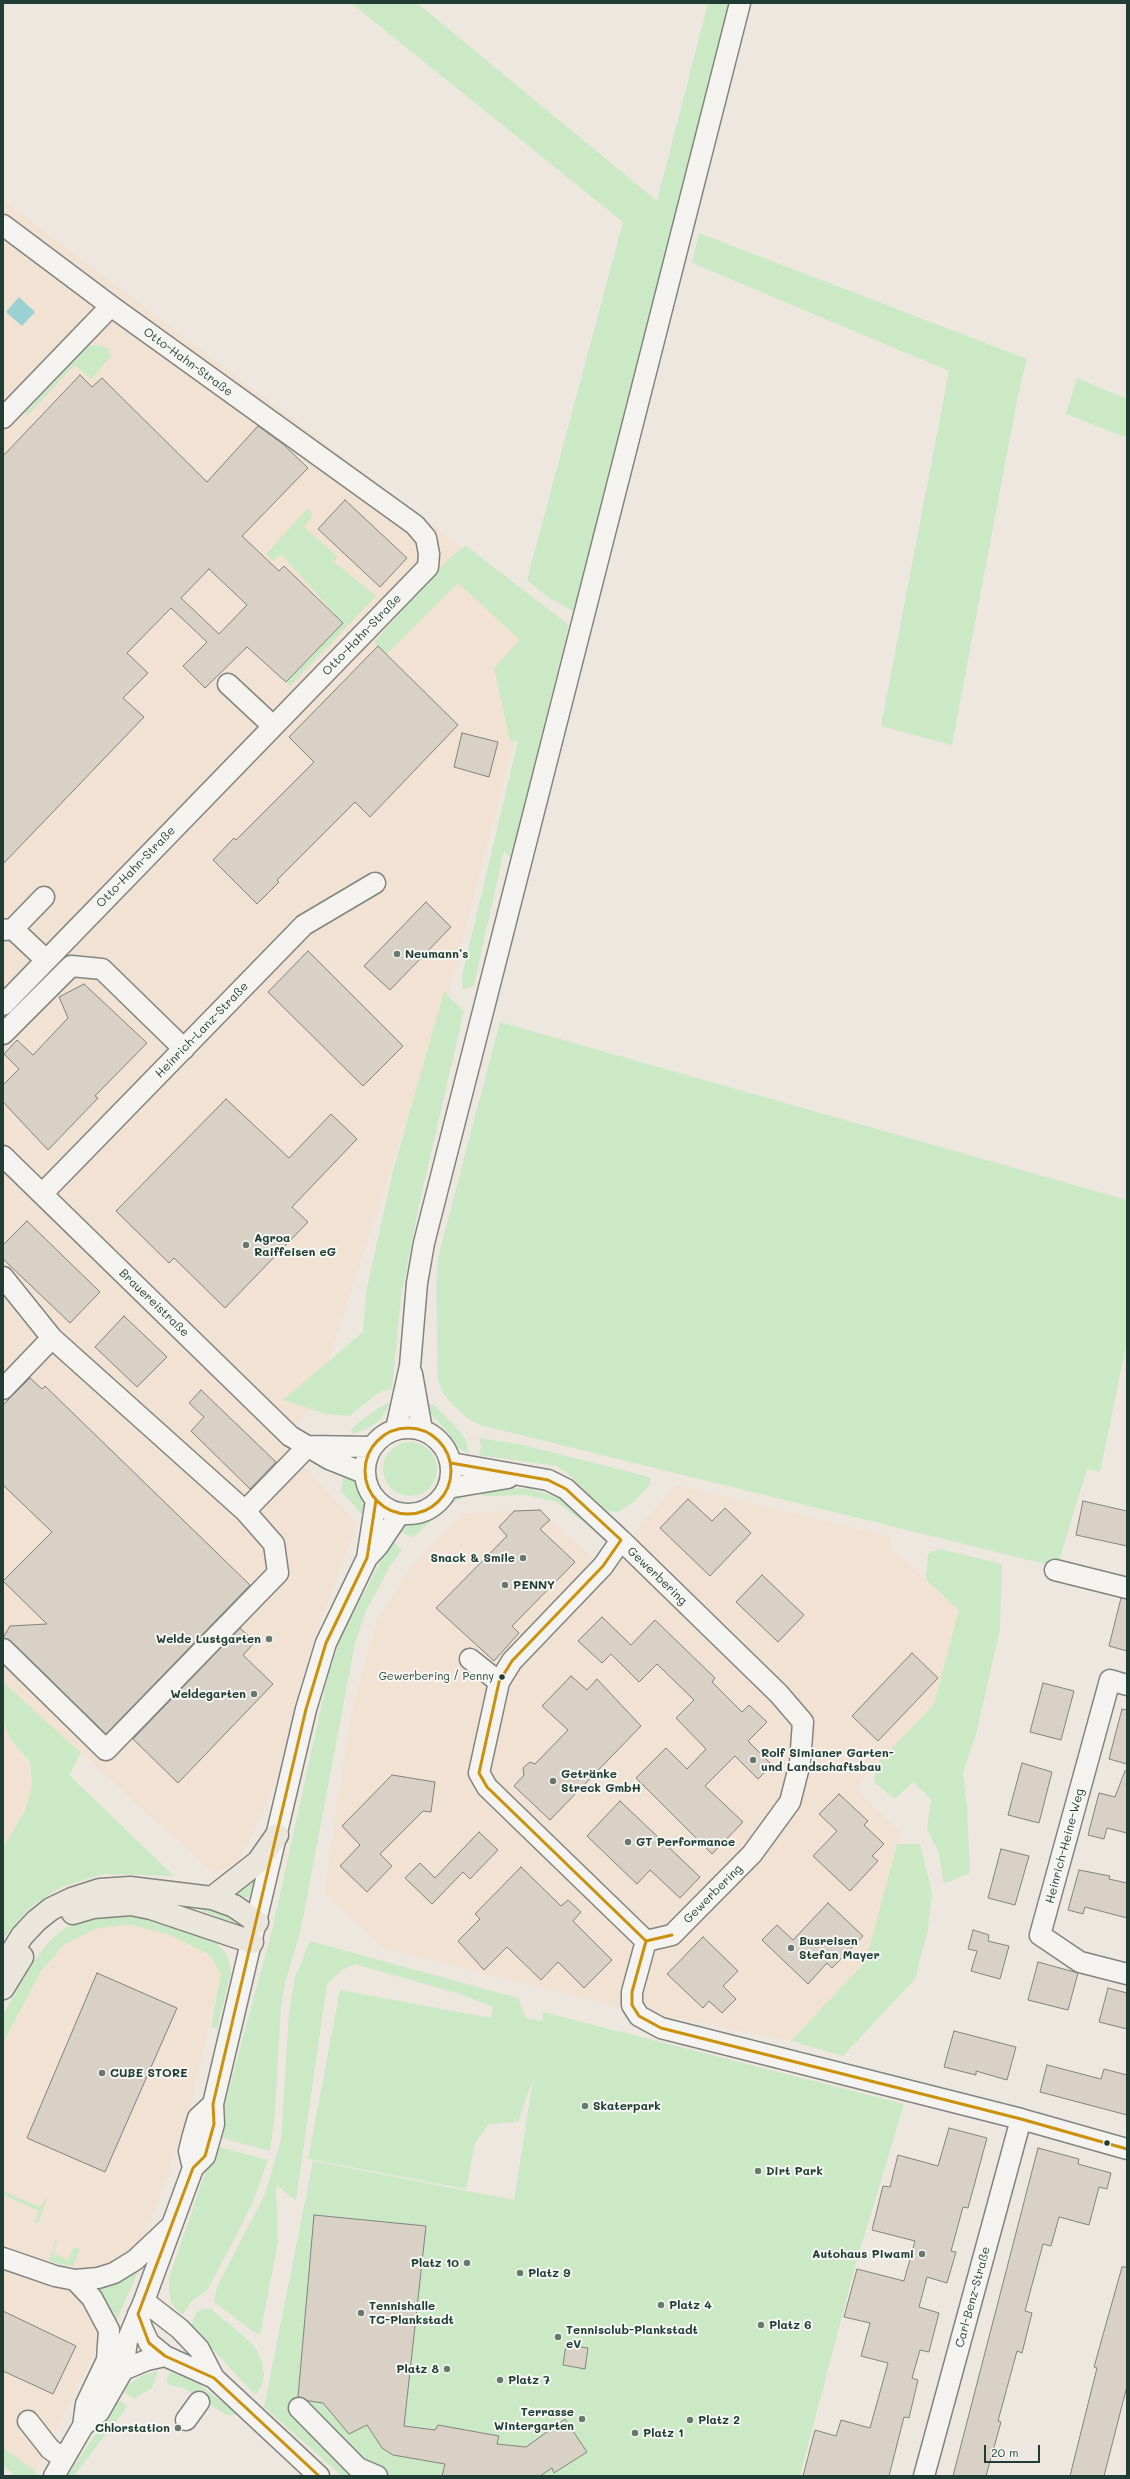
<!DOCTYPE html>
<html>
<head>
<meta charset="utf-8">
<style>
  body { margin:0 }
  #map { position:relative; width:1130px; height:2479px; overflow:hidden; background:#eee7e0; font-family:Mali,sans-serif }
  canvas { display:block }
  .frame { position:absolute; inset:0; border:4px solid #1f3d34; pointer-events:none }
  .scale { position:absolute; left:984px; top:2445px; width:56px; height:18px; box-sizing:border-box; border:2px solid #1f3d34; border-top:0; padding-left:5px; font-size:12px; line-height:14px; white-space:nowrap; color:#1f3d34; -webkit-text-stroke:3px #f6f6f2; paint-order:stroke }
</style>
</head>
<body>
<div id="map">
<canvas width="1130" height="2479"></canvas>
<div class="frame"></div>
<div class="scale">20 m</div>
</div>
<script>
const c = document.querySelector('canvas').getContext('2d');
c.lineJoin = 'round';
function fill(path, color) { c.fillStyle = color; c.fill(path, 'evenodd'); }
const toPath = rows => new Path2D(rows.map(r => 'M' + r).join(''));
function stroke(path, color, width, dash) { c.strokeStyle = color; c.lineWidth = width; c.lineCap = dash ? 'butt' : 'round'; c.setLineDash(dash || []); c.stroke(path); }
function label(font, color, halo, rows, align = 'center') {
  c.font = font + ' Mali,sans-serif'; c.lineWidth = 4; c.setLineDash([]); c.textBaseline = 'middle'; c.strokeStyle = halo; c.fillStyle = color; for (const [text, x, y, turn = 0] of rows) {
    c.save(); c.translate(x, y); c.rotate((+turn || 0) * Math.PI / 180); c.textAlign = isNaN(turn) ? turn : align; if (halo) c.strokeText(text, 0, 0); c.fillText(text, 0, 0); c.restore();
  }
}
fill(toPath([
  [3,200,436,527,546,616,452,981,315,1402,283,1443,357,1524,310,1650,275,1785,239,1862,214,1874,3,1682],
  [676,1485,892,1537,889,1546,959,1610,934,1705,854,1788,901,1833,866,1961,791,2041,619,2007,383,1948,324,1893,351,1713,377,1620,412,1565,463,1513,540,1509,602,1568],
  [3,1721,11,1740,30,1762,32,1786,26,1809,3,1848],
  [128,1924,171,1935,211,1955,221,1974,189,2112,160,2196,130,2273,96,2350,36,2472,3,2448,3,2043,41,1971,65,1944,95,1929]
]), '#f1e2d3');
fill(toPath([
  [351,3,417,3,657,201,708,3,732,3,674,238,574,612,549,598,527,580,623,222],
  [699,233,1027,359,1018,395,952,745,881,726,949,371,692,263],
  [99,345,109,349,111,357,91,379,75,365,27,416,25,413,88,346],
  [1077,378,1127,399,1127,438,1066,414],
  [308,508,313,515,304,527,337,556,334,562,376,596,290,686,286,682,343,623,281,554,273,561,266,554],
  [465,545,569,625,511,858,504,851,474,985,463,990,462,976,518,741,510,741,494,668,520,640,458,583,387,654,374,642,446,562],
  [444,992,464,1011,418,1210,401,1297,392,1389,381,1391,349,1416,326,1414,283,1400,363,1332,366,1292,393,1171],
  [500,1022,1127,1200,1127,1341,1100,1472,1087,1469,1057,1567,480,1425,467,1418,454,1406,443,1393,438,1381,436,1286,438,1257],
  [391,1402,380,1420,366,1429,353,1434,351,1430,358,1423,380,1407],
  [426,1404,434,1405,456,1427,466,1440,469,1454,456,1447,450,1435,429,1412],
  [479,1438,519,1444,650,1477,650,1484,633,1503,618,1512,607,1511,567,1473,556,1466,479,1455,481,1445],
  '383 1469a27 27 0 1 1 54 0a27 27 0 1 1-54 0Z',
  [344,1470,361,1482,369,1510,367,1520,341,1491],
  [489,1487,532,1489,562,1499,588,1521,592,1529,557,1502,524,1495,488,1496,475,1493],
  [467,1492,469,1495,448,1505,416,1535,411,1537,399,1531,405,1524,439,1508,451,1498],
  [392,1540,402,1550,390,1566,366,1611,355,1643,301,1929,286,1980,281,2007,275,2115,270,2151,226,2139,217,2134,272,1930,328,1676,341,1636],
  [940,1549,1002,1564,1000,1629,976,1735,963,1773,967,1806,970,1873,944,1884,938,1851,927,1829,931,1799,913,1782,895,1799,875,1783,874,1767,934,1704,959,1610,926,1580,928,1553],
  [3,1682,81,1753,69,1775,174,1876,105,1874,61,1887,28,1909,3,1939,3,1848,26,1809,32,1786,30,1762,11,1740,3,1721],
  [897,1844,920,1844,932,1892,928,1929,915,1979,843,2056,791,2041,866,1961],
  [255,1876,249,1898,232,1894],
  [193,1904,227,1912,237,1921,235,1923,220,1918,193,1907],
  [130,1913,153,1918,216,1943,227,1954,231,1972,217,2030,211,2026,221,1974,210,1955,171,1935,128,1924,95,1929,65,1944,41,1971,3,2043,3,2014,34,1961,48,1943,60,1932,75,1922,94,1915],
  [310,1941,518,1998,526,2018,542,2021,543,2012,904,2104,855,2267,800,2476,342,2476,264,2407,313,2161,514,2200,533,2079,518,2122,489,2124,475,2143,466,2189,308,2159,340,1990,491,2018,493,2007,460,1994,355,1964,342,1970,327,1984,296,2201,276,2185,278,2243,260,2335,250,2329,214,2302,217,2287,265,2194,281,2140,289,2010,295,1977],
  [216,2146,268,2160,252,2204,226,2255,207,2290,192,2301,182,2315,172,2304,169,2293,169,2278,214,2147],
  [3,2191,40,2207,48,2196,38,2223,34,2223,39,2211,3,2195],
  [56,2239,58,2240,52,2253,68,2260,74,2247,80,2249,73,2266,55,2263,49,2260],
  [135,2270,138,2271,137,2274,116,2322,88,2285],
  [203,2309,211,2309,246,2338,256,2349,262,2362,264,2376,261,2388,255,2395,191,2326,197,2312],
  [158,2371,152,2388,134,2399,121,2390,141,2376],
  [170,2372,196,2382,237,2413,230,2416,225,2414,183,2388,169,2385,166,2380],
  [115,2401,122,2401,127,2407,74,2476,67,2476,115,2406],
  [3,2448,36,2472,34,2476,16,2476,3,2466]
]), '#cce9c6');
fill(toPath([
  [19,297,35,312,22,326,6,312]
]), '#9bd1d3');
const building = toPath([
  [80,375,92,387,102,378,207,482,258,426,283,444,308,468,242,536,279,571,284,566,343,623,286,682,247,647,205,688,183,666,207,642,171,608,127,653,148,673,123,698,144,717,3,864,3,456,80,375],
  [209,569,247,605,219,634,181,598,209,569],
  [345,500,407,558,380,587,318,529,345,500],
  [378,646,458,725,370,817,355,802,277,880,279,882,257,904,213,860,234,838,236,840,314,762,289,737,378,646],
  [462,733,498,742,489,777,454,767,462,733],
  [426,902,451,927,390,990,364,966,426,902],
  [308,951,403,1046,363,1086,268,992,308,951],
  [84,984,147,1043,95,1096,98,1098,48,1150,3,1102,3,1085,19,1069,4,1054,17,1040,33,1055,68,1018,59,997,84,984],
  [226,1099,289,1158,331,1114,357,1139,292,1207,308,1222,225,1308,174,1258,169,1263,116,1211,226,1099],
  [27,1221,100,1292,70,1323,3,1259,3,1245,27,1221],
  [124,1316,167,1357,137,1387,95,1347,124,1316],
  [30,1378,42,1389,45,1386,250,1585,106,1734,11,1641,3,1638,10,1626,47,1624,3,1581,52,1532,3,1485,3,1405,30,1378],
  [201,1390,276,1462,250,1489,191,1431,204,1417,189,1403,201,1390],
  [688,1499,712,1521,725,1508,751,1533,710,1576,660,1528,688,1499],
  [1083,1501,1127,1511,1127,1546,1076,1535,1083,1501],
  [540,1510,550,1520,540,1529,575,1562,512,1626,519,1633,494,1661,436,1608,507,1536,499,1527,514,1511,540,1510],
  [762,1575,804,1615,778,1642,736,1602,762,1575],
  [1121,1598,1127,1599,1127,1651,1109,1646,1121,1598],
  [602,1617,631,1645,655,1620,715,1678,712,1682,742,1712,749,1705,767,1722,748,1741,772,1765,758,1779,735,1756,705,1786,743,1822,712,1854,636,1778,666,1748,687,1769,706,1749,676,1718,694,1700,657,1664,639,1682,611,1654,602,1663,578,1641,602,1617],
  [240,1628,255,1642,243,1655,273,1684,178,1783,133,1739,240,1628],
  [912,1653,938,1678,878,1741,852,1716,912,1653],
  [571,1676,587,1690,597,1679,641,1726,550,1820,514,1786,524,1775,523,1768,530,1762,535,1764,568,1730,542,1706,571,1676],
  [1043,1683,1074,1691,1061,1740,1030,1732,1043,1683],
  [1122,1709,1127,1710,1127,1764,1109,1759,1122,1709],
  [1022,1763,1052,1772,1039,1823,1008,1815,1022,1763],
  [1125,1771,1127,1771,1127,1833,1107,1828,1104,1839,1088,1835,1099,1793,1115,1797,1125,1771],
  [392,1775,435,1782,431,1812,423,1811,380,1854,392,1866,367,1892,340,1866,360,1845,342,1826,392,1775],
  [839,1794,868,1821,864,1825,884,1844,872,1856,878,1861,850,1891,813,1856,837,1831,819,1814,839,1794],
  [620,1801,700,1877,680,1898,650,1870,637,1884,587,1836,620,1801],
  [479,1832,498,1850,470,1879,463,1872,432,1904,405,1878,420,1863,435,1878,479,1832],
  [1001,1849,1029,1856,1015,1905,988,1898,1001,1849],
  [521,1867,561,1906,568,1900,581,1912,573,1921,612,1960,584,1988,558,1962,541,1980,507,1947,484,1970,458,1941,480,1919,475,1914,521,1867],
  [1079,1870,1110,1876,1109,1879,1127,1883,1127,1918,1085,1907,1083,1914,1068,1910,1079,1870],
  [828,1903,863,1936,832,1968,827,1963,808,1984,762,1940,777,1925,793,1940,828,1903],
  [973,1930,989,1935,988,1941,1009,1946,1000,1979,971,1971,977,1951,968,1949,973,1930],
  [703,1937,738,1971,723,1986,736,1999,722,2013,709,2001,703,2008,667,1974,703,1937],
  [1038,1962,1078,1973,1068,2010,1028,2000,1038,1962],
  [97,1973,177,2008,105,2172,27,2138,97,1973],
  [1108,1988,1127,1993,1127,2029,1099,2022,1108,1988],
  [954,2031,1016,2047,1007,2080,976,2071,976,2075,944,2067,954,2031],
  [1047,2065,1101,2079,1104,2069,1127,2075,1127,2115,1040,2092,1047,2065],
  [949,2128,987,2138,968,2208,963,2207,951,2251,956,2252,947,2283,927,2277,919,2307,939,2313,929,2352,920,2350,912,2378,918,2380,909,2418,904,2417,889,2476,803,2476,815,2430,836,2436,841,2420,870,2428,888,2363,861,2356,870,2323,844,2317,857,2269,904,2281,915,2241,872,2230,883,2186,890,2187,898,2155,938,2166,949,2128],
  [1038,2148,1079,2159,1078,2164,1111,2173,1107,2189,1099,2187,1089,2225,1059,2217,1051,2246,1043,2244,1025,2311,1032,2313,1022,2353,1017,2351,998,2421,1001,2422,986,2476,953,2476,1038,2148],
  [314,2215,426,2226,404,2426,435,2430,438,2425,499,2436,497,2444,526,2447,565,2419,587,2452,554,2473,552,2468,540,2476,442,2476,445,2464,393,2455,382,2448,367,2425,349,2434,323,2403,309,2401,298,2397,314,2215],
  [1122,2267,1127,2267,1127,2386,1104,2476,1070,2476,1097,2368,1094,2367,1122,2267],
  [3,2311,76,2346,53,2394,3,2371,3,2311],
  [566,2345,588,2348,585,2369,563,2365,566,2345]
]);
fill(building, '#d9d0c6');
stroke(building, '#82847f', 1);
const minor = toPath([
  [3,225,111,306,415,525,426,538,429,554,428,567,3,1005],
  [3,418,111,306],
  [228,684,273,726],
  [13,929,44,897],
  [3,930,13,929,46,960],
  [3,1034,71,966,102,969,184,1049],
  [3,1156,290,1436,329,1459,364,1473],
  [42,1194,304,925,375,883],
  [3,1277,52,1338,245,1511,308,1446],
  [412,1374,422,1430],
  [3,1389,52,1338],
  '365 1471a43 43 0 1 1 86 0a43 43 0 1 1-86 0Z',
  [396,1429,410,1366,417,1283,424,1243,740,3],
  [308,1446,371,1447],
  [451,1463,548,1480,566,1489,621,1540,779,1694,803,1722,800,1763,790,1802,752,1854,672,1935,646,1941,487,1787,479,1773,499,1682,512,1661,603,1566,621,1540],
  [448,1488,508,1478],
  [367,1558,376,1500],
  [1055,1570,1127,1588],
  [3,1649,106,1750,278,1573,274,1544,245,1511],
  [470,1659,499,1682],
  [1127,1685,1110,1680,1040,1935,1080,1962,1127,1974],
  [646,1941,632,1992,632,2005,639,2016,661,2028,1021,2119,1127,2149],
  [193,2168,189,2151,193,2135,198,2118,213,2104],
  [3,2258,55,2276,75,2280,98,2278,114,2273,135,2260,169,2228],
  [75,2280,92,2298,109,2330,107,2360],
  [144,2301,180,2329,199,2349,214,2378,319,2476],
  [138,2314,142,2328,149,2343,165,2356,214,2378],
  [123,2370,147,2360,165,2356],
  [299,2408,358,2468,377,2476],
  [186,2420,199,2402],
  [28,2421,50,2449,64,2459],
  [83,2426,86,2404,107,2360,127,2341],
  [54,2476,83,2426,99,2412,123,2370,127,2341,144,2301,193,2168,205,2156,214,2124,213,2104,306,1709,326,1643,367,1558,378,1546,400,1513],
  [924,2476,1021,2119]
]);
const highway = toPath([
  [212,1898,258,1862,277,1835],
  [73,1913,93,1907,131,1904,151,1908,252,1942],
  [3,1967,22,1936,36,1921,51,1909,72,1899,100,1890,130,1888,212,1898,234,1906,257,1922],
  [3,1988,22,1957]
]);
stroke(minor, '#82847f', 23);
stroke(highway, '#82847f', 25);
stroke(minor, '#f4f3f0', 20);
stroke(highway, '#ebe6dc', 22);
stroke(toPath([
  '365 1471a43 43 0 1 1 86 0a43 43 0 1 1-86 0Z',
  [451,1463,548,1480,566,1489,621,1540,603,1566,512,1661,499,1682,479,1773,487,1787,646,1941,672,1935],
  [646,1941,632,1992,632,2005,639,2016,661,2028,1021,2119,1127,2149],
  [319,2476,214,2378,165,2356,149,2343,138,2314,193,2168,205,2156,214,2124,213,2104,306,1709,326,1643,367,1558,376,1500]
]), '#cc910a', 3);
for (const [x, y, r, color] of [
  [397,954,4,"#677870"],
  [246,1245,4,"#677870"],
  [523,1558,4,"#677870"],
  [505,1585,4,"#677870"],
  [269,1639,4,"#677870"],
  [502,1677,3.5,"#1f3d34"],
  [254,1694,4,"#677870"],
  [753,1760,4,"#677870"],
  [553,1781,4,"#677870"],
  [628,1842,4,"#677870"],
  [791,1948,4,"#677870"],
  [102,2073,4,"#677870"],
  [585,2106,4,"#677870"],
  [1107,2143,3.5,"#1f3d34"],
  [758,2171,4,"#677870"],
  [922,2254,4,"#677870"],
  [467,2263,4,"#677870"],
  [520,2273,4,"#677870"],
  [661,2305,4,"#677870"],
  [361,2313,4,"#677870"],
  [761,2325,4,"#677870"],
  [558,2337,4,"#677870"],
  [447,2369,4,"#677870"],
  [500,2380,4,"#677870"],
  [582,2419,4,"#677870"],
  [690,2420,4,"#677870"],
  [178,2428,4,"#677870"],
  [635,2433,4,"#677870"]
]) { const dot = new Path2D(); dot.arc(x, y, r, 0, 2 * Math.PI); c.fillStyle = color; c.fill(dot); stroke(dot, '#f6f6f2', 1.5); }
label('11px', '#1f3d34', '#f6f6f2', [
  ["Gewerbering / Penny",494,1677]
], 'right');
label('12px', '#1f3d34', '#f6f6f2', [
  ["Otto-Hahn-Straße",188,362,36],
  ["Otto-Hahn-Straße",362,635,-46],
  ["Otto-Hahn-Straße",136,867,-46],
  ["Heinrich-Lanz-Straße",202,1030,-46],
  ["Brauereistraße",154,1303,44],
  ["Gewerbering",657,1576,44],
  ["Heinrich-Heine-Weg",1065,1846,-75],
  ["Gewerbering",713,1894,-45],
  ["Carl-Benz-Straße",973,2297,-75]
]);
label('bold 12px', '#1f3d34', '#f6f6f2', [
  ["Neumann’s",405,954],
  ["Agroa",254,1238],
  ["Raiffeisen eG",254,1252],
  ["Snack & Smile",515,1558,"right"],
  ["PENNY",513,1585],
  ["Welde Lustgarten",261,1639,"right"],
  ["Weldegarten",246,1694,"right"],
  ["Rolf Simianer Garten-",761,1753],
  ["und Landschaftsbau",761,1767],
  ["Getränke",561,1774],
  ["Streck GmbH",561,1788],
  ["GT Performance",636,1842],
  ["Busreisen",799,1941],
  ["Stefan Mayer",799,1955],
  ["CUBE STORE",110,2073],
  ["Skaterpark",593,2106],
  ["Dirt Park",766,2171],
  ["Autohaus Piwami",914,2254,"right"],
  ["Platz 10",459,2263,"right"],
  ["Platz 9",528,2273],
  ["Platz 4",669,2305],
  ["Tennishalle",369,2306],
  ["TC-Plankstadt",369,2320],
  ["Platz 6",769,2325],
  ["Tennisclub-Plankstadt",566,2330],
  ["eV",566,2344],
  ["Platz 8",439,2369,"right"],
  ["Platz 7",508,2380],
  ["Terrasse",574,2412,"right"],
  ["Wintergarten",574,2426,"right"],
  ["Platz 2",698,2420],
  ["Chlorstation",170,2428,"right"],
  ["Platz 1",643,2433]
], 'left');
</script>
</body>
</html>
